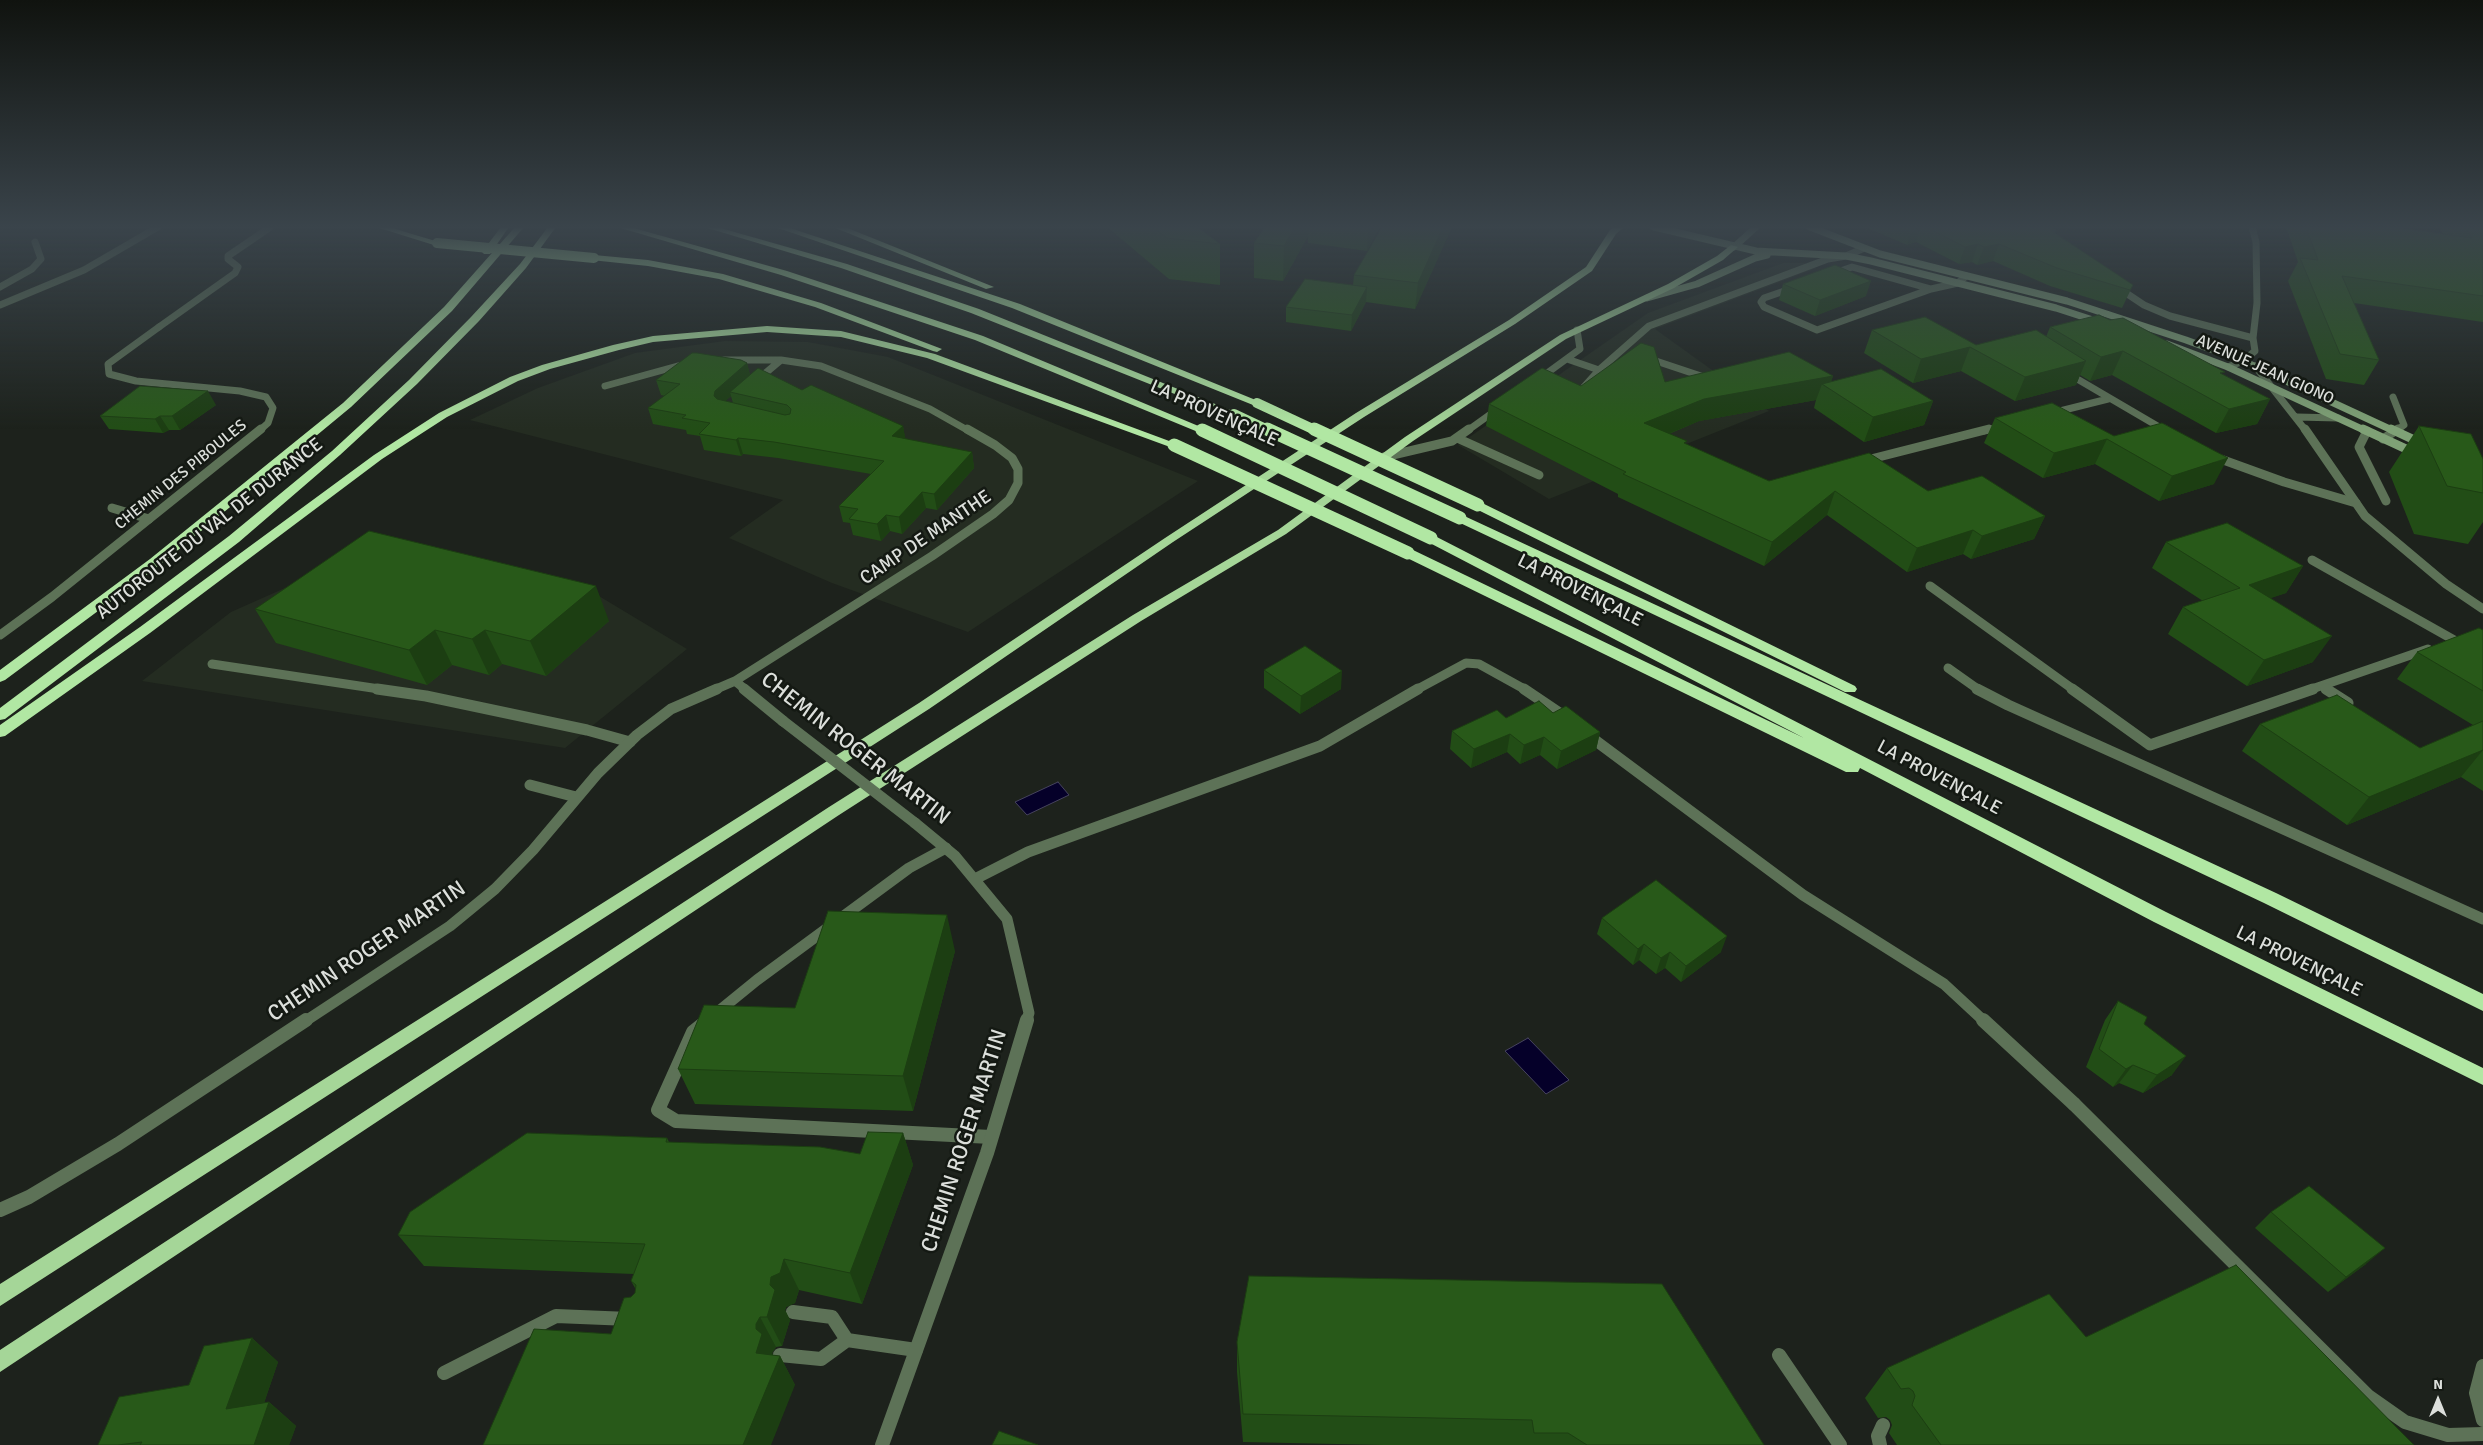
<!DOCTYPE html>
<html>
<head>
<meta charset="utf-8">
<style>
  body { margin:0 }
  #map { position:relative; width:2483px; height:1445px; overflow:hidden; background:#1d221c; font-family:Signika,sans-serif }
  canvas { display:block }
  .north { position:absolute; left:2413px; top:1375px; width:50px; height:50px; -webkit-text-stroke:4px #141913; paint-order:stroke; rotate:0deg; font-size:14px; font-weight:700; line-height:20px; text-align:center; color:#dcdfdb }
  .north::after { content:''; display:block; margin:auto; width:18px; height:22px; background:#dcdfdb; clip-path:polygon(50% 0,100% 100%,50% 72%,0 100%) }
</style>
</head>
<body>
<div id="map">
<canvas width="2483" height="1445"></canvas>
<div class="north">N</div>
</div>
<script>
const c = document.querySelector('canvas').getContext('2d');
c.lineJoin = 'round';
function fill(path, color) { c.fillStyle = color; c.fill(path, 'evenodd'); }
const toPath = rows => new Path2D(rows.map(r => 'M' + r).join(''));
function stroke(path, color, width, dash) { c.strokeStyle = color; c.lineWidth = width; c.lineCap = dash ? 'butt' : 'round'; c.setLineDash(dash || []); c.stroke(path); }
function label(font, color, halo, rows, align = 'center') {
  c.font = font + ' Signika,sans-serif'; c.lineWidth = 5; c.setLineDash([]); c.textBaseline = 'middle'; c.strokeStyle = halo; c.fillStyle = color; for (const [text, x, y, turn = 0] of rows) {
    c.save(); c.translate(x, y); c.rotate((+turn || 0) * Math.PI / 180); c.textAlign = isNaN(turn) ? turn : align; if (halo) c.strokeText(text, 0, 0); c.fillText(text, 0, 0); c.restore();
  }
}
fill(toPath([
  [1783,263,1804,263,1817,268,1655,329,1769,411,1549,499,1458,445,1648,313],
  [725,341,808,342,888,357,1198,481,968,632,832,583,729,538,783,500,470,420,538,388,635,353],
  [303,580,584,587,687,649,565,748,142,681,231,612]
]), '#242c21');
const water = toPath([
  [1058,782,1069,795,1027,815,1015,802,1058,782],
  [1528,1038,1569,1080,1546,1094,1505,1051,1528,1038]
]);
fill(water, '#050029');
stroke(water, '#46435e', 1);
stroke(toPath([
  [1832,274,1852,267,1931,289],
  [0,287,32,269,41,259,35,242],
  [1793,288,1764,298,1761,302,1764,307,1817,330,1931,289,1958,283,1966,276],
  [159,327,235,273,238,267,228,259,228,256,269,228],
  [1647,358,1704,377],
  [1567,359,1599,370],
  [2067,373,2166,431],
  [1539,379,1580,349,1577,330],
  [1582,389,1599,370,1649,326,1828,259,1846,256,1862,249],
  [2393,397,2404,425,2396,431],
  [2052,413,2108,399],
  [1467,431,1499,408],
  [1984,431,2002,426]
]), '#5d7257', 7);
stroke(toPath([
  [2164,429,2167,431],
  [2367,431,2359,447,2386,501],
  [1457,438,1539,475],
  [2383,439,2398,429],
  [1384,457,1452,441,1469,429],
  [2215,457,2284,482,2356,503],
  [1863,461,1989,429],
  [112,508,149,519],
  [2312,560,2454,640],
  [1930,586,2074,690],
  [212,664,386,690],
  [1948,668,1979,690],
  [2322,686,2328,690],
  [2309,690,2428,649]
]), '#5d7257', 9);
stroke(toPath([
  [377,689,426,696,587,730,630,742],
  [1977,689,2008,705,2483,919],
  [2072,689,2150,745,2313,689],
  [2326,689,2348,703],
  [530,785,576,797],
  [714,1015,757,980,909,868,946,848]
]), '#5d7257', 11);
stroke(toPath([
  [703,1024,693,1032,658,1110,676,1121,991,1137],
  [2074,1104,2368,1396,2405,1422,2448,1435,2483,1434],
  [793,1312,832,1317,847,1340],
  [780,1355,821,1359,847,1340,916,1350],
  [1779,1355,1840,1445],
  [2483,1366,2476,1393,2483,1420],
  [444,1373,556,1316,629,1319],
  [1880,1445,1878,1436,1883,1425]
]), '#5d7257', 14);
stroke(toPath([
  [2117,287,2144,305,2170,316,2253,338],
  [159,327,108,364,109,374,136,381,240,391,266,397,273,408,268,423,259,431],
  [724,360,781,360],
  [2255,366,2306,431],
  [2228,367,2243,361,2255,351,2253,338,2257,303,2256,242,2252,227],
  [756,381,781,360,821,366,930,409,969,431],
  [605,386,685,364],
  [2297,417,2338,418]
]), '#5d7257', 7);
stroke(toPath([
  [2305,429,2365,516,2446,584,2483,609],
  [0,635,52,597,261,429],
  [735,681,746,690],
  [714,690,735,681,932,556,993,514,1009,500,1018,483,1018,469,1012,458,995,445,967,429],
  [1416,690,1466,663,1479,664,1526,690]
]), '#5d7257', 9);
stroke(toPath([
  [744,689,783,721],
  [1524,689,1567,718],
  [1588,735,1803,895,1944,984,1985,1022],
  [915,823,955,856,1007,919,1029,1013,1026,1022],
  [975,879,1028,852,1320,746,1418,689],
  [304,1022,450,926,495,889,533,850,598,773,637,735,671,709,717,689]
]), '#5d7257', 11);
stroke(toPath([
  [1983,1020,2074,1104],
  [0,1210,29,1197,118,1144,306,1020],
  [882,1445,987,1153,1027,1020]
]), '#5d7257', 14);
stroke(toPath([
  [0,305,84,270,158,227]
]), '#5d7257', 7);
stroke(toPath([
  [1654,227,1756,251,1846,256,1871,261,2056,308,2099,322],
  [1810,227,1880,254,2067,301,2186,340,2243,361,2394,431],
  [1734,247,1756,227],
  [1647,298,1697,284,1755,258,1767,255],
  [2167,344,2228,367,2366,431]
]), '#7fa176', 7);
stroke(toPath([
  [2363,429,2417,454],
  [2391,429,2423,444]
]), '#7fa176', 9);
fill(toPath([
  [1615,227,1624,227,1616,234,1592,271,1515,324,1364,417,1173,542,929,709,0,1306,0,1284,919,703,1165,538,1356,413,1509,320,1586,267,1610,230,1615,227],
  [1731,245,1738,247,1723,260,1674,288,1566,339,1413,441,1286,534,1141,621,839,815,0,1372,0,1350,829,807,1133,615,1278,530,1405,437,1560,335,1668,284,1717,256,1731,245]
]), '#a5d698');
fill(toPath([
  [376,227,389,227,442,243,437,246,376,227],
  [501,227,509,227,490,254,484,254,482,252,501,227],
  [515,227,524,227,452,311,351,407,160,565,5,680,0,682,0,670,150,559,343,403,444,307,515,227],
  [548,227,556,227,526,268,479,321,417,384,340,455,239,542,5,719,0,720,0,708,229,536,332,451,409,380,471,317,520,264,548,227],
  [617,227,630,227,787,271,983,336,1208,430,1202,433,1198,432,975,340,781,275,617,227],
  [704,227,717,227,847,264,979,309,1240,414,1238,416,1230,416,971,313,841,268,704,227],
  [775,227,787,227,1020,304,1263,403,1257,406,1253,405,1012,308,775,227],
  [833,227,845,227,994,287,986,289,833,227],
  [594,255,648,260,723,274,821,303,942,349,937,352,933,351,815,307,719,279,648,266,591,260,591,256,594,255],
  [767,326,841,331,935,354,1180,445,1174,448,1170,447,927,358,841,337,767,332,653,342,619,350,550,369,518,381,447,417,382,459,150,633,5,736,0,737,0,725,140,627,374,455,439,413,510,377,542,365,613,345,653,336,767,326],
  [1478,501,1855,686,1857,689,1855,692,1845,692,1474,508,1472,505,1474,502,1478,501],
  [1460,514,2276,893,2483,994,2483,1011,2264,903,1456,521,1454,518,1456,515,1460,514],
  [1431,534,2166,912,2483,1068,2483,1085,2154,922,1860,768,1858,772,1846,772,1403,556,1402,553,1403,550,1413,550,1804,738,1426,541,1425,538,1426,535,1431,534]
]), '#b1e7a3');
stroke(toPath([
  [783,721,915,823]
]), '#5d7257', 11);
stroke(toPath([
  [437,243,594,258],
  [1257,403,1317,431],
  [1234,414,1270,431]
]), '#b1e7a3', 10);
stroke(toPath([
  [1267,429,1460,518],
  [1314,429,1478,505],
  [1202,430,1431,538],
  [1174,445,1408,553]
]), '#b1e7a3', 13);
fill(toPath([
  [1107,227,1197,227,1220,244,1220,285,1169,279],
  [1265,227,1380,227,1367,251,1308,243,1308,236,1283,281,1254,278,1254,243],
  [1452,227,1415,309,1366,302,1351,331,1286,322,1286,307,1353,285,1354,275],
  [1865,227,2051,227,2056,230,2055,233,2133,285,2122,308,2050,286,1993,261,1977,265,1972,262,1959,264,1916,242,1907,245],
  [2286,227,2391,227,2443,234,2439,227,2483,227,2483,322,2354,303,2379,360,2364,385,2326,379,2288,281,2298,262],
  [1783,284,1866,296,1815,316,1779,300],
  [2050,327,2223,375,2270,399,2257,424,2216,433,2112,375,2090,381,2080,375,2076,385,2015,401,1961,371,1913,383,1864,353,1872,330,1976,345,2046,337],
  [747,363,750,375,802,390,903,426,905,439,972,452,974,468,937,510,926,508,902,534,890,531,881,541,853,535,850,523,843,522,839,506,871,474,778,458,743,454,741,456,704,450,700,436,687,434,686,430,653,424,648,408,665,396,661,395,656,380],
  [731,396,733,403,725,401],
  [1833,376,1831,381,1933,401,1924,425,1864,442,1814,408,1816,400,1699,421,1669,434,1686,444,1769,481,1928,491,2045,516,2034,539,1971,559,1963,554,1907,572,1827,515,1764,566,1618,497,1618,494,1486,426,1489,404,1581,386,1665,382],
  [216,405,180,430,169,430,163,433,109,429,100,416],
  [1995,418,2114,436,2214,484,2159,501,2095,464,2043,478,1984,443],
  [2419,426,2483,459,2483,522,2468,544,2414,534,2389,472],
  [2166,542,2303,566,2286,593,2270,598,2313,662,2247,686,2168,634,2183,607,2203,601,2152,568],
  [255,609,609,621,546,676,502,664,489,675,452,665,427,685,276,643],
  [2483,630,2483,791,2461,777,2347,825,2242,751,2260,724,2420,748,2473,725,2397,679,2417,652],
  [1264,670,1341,689,1300,714,1264,688],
  [1553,713,1600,732,1596,750,1557,769,1540,755,1520,764,1507,752,1471,768,1450,749,1452,731,1506,718],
  [1602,918,1721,952,1681,982,1665,968,1656,974,1639,960,1633,965,1597,934],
  [955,951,913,1111,695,1104,678,1069,795,1008],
  [2118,1001,2144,1024,2172,1075,2143,1093,2119,1083,2113,1087,2086,1067,2105,1020],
  [903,1133,913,1165,862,1304,799,1290,795,1303,786,1307,785,1310,790,1320,782,1346,776,1347,772,1353,773,1355,780,1356,795,1385,611,1334,631,1297,635,1293,635,1288,631,1281,634,1274,424,1266,398,1235,667,1138,669,1142,860,1154],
  [2271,1212,2366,1264,2328,1292,2255,1228],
  [2086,1337,2414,1445,1897,1445,1889,1433,1892,1425,1890,1420,1886,1417,1878,1418,1865,1398,1887,1368],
  [252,1338,278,1362,264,1403,269,1402,296,1426,289,1445,98,1445,189,1385],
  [1237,1342,1764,1445,1383,1445,1243,1442,1237,1372]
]), '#224d16');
fill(toPath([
  [1295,227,1308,227,1308,236,1283,281,1284,246],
  [1368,227,1380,227,1367,251],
  [1443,227,1452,227,1415,309,1418,283],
  [1915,227,1921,227,1916,242,1907,245,1912,228],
  [1978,244,1972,262,1959,264,1965,247],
  [1999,244,1993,261,1977,265,1984,247],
  [1871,281,1866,296,1815,316,1820,300],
  [1367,287,1366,302,1351,331,1352,315],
  [1970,347,1961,371,1913,383,1921,359],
  [2123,351,2112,375,2090,381,2101,357],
  [2086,361,2076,385,2015,401,2025,377],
  [747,363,751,379,730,392,731,396,719,406,714,396,715,391],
  [1833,376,1829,389,1822,384,1816,400,1699,421,1639,446,1644,423,1704,399],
  [208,391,216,405,180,430,172,416],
  [2270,399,2257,424,2216,433,2229,409],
  [1933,401,1924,425,1864,442,1873,417],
  [160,416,169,430,163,433,155,419],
  [903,426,906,442,892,436],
  [738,438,743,454,741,456,736,440],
  [2107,439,2095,464,2043,478,2054,453],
  [972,452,974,468,937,510,934,494],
  [2228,458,2214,484,2159,501,2172,476],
  [1835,491,1827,515,1764,566,1772,542],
  [922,492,926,508,902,534,899,517],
  [886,515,890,531,881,541,877,524],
  [2045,516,2034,539,1971,559,1982,536],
  [1973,530,1963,554,1907,572,1917,548],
  [2303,566,2286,593,2233,611,2249,585],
  [596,586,609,621,546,676,530,641],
  [435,630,452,665,427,685,409,650],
  [485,630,502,664,489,675,472,639],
  [2332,636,2313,662,2247,686,2264,660],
  [1342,671,1341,689,1300,714,1301,696],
  [1600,732,1596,750,1557,769,1561,751],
  [1510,734,1507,752,1471,768,1474,749],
  [1544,737,1540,755,1520,764,1524,745],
  [2483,750,2461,777,2347,825,2369,797],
  [947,915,955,951,913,1111,903,1076],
  [1727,936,1721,952,1681,982,1686,966],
  [1644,944,1639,960,1633,965,1638,949],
  [1670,952,1665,968,1656,974,1661,958],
  [2186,1056,2172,1075,2143,1093,2157,1075],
  [2133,1065,2119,1083,2113,1087,2126,1069],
  [903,1133,913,1165,862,1304,850,1273],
  [2385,1248,2366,1264,2328,1292,2346,1277],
  [784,1259,799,1290,795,1303,786,1307,785,1310,790,1320,782,1346,767,1317,771,1277],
  [760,1317,776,1347,772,1353,777,1362,780,1356,795,1385,771,1445,743,1445,756,1353,756,1324],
  [252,1338,278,1362,254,1432,226,1409],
  [269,1402,296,1426,289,1445,254,1445]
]), '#1c3e12');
const building = toPath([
  [1153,227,1197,227,1220,244,1167,238,1153,227],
  [1265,227,1295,227,1284,246,1254,243,1265,227],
  [1382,227,1443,227,1418,283,1354,275,1382,227],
  [1926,227,2051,227,2056,230,2050,230,2133,285,2130,290,2057,268,1999,244,1984,247,1978,244,1965,247,1926,227],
  [2306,227,2391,227,2472,238,2466,227,2483,227,2483,296,2342,276,2379,360,2340,354,2300,258,2318,260,2306,227],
  [1835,265,1871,281,1820,300,1783,284,1835,265],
  [1305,279,1367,287,1352,315,1286,307,1305,279],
  [2099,315,2110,320,2123,318,2225,372,2220,373,2270,399,2229,409,2123,351,2101,357,2050,327,2099,315],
  [1925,317,1976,345,2036,330,2086,361,2025,377,1970,347,1921,359,1872,330,1925,317],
  [1641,343,1654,347,1665,382,1789,352,1833,376,1704,399,1644,423,1687,441,1684,443,1769,481,1869,453,1928,491,1982,476,2045,516,1982,536,1973,530,1917,548,1835,491,1772,542,1623,474,1626,472,1489,404,1542,368,1581,386,1641,343],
  [692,353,697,353,741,360,747,363,715,391,714,396,717,399,785,415,790,414,791,409,787,405,730,392,758,368,802,390,811,385,903,426,892,436,972,452,934,494,922,492,899,517,886,515,877,524,849,519,858,509,839,506,884,461,774,442,738,438,736,440,699,434,710,423,682,418,686,415,648,408,680,384,656,380,692,353],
  [1881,369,1933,401,1873,417,1822,384,1881,369],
  [140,386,208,391,172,416,160,416,155,419,100,416,140,386],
  [2052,403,2114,436,2162,423,2228,458,2172,476,2107,439,2054,453,1995,418,2052,403],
  [2419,426,2471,434,2483,459,2483,493,2447,486,2419,426],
  [2227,523,2303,566,2249,585,2332,636,2264,660,2183,607,2240,588,2166,542,2227,523],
  [369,531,596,586,530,641,485,630,472,639,435,630,409,650,255,609,369,531],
  [2479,628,2483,630,2483,691,2417,652,2479,628],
  [1305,646,1342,671,1301,696,1264,670,1305,646],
  [2337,695,2420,748,2483,721,2483,750,2369,797,2260,724,2337,695],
  [1539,701,1553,713,1566,706,1600,732,1561,751,1544,737,1524,745,1510,734,1474,749,1452,731,1497,710,1506,718,1539,701],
  [1656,880,1727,936,1686,966,1670,952,1661,958,1644,944,1638,949,1602,918,1656,880],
  [828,911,947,915,903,1076,678,1069,704,1005,795,1008,828,911],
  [2118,1001,2147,1017,2144,1024,2186,1056,2157,1075,2133,1065,2126,1069,2099,1049,2118,1001],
  [868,1132,903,1133,850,1273,784,1259,780,1273,771,1277,770,1285,775,1290,767,1317,760,1317,756,1324,756,1329,762,1334,756,1353,780,1356,743,1445,483,1445,534,1329,611,1334,624,1298,631,1297,635,1293,636,1285,631,1281,645,1244,398,1235,410,1212,527,1133,667,1138,666,1142,820,1147,860,1154,868,1132],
  [2309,1186,2385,1248,2346,1277,2271,1212,2309,1186],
  [2236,1265,2414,1445,1941,1445,1912,1405,1915,1396,1913,1391,1909,1388,1901,1389,1887,1368,2049,1294,2086,1337,2236,1265],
  [1249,1276,1662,1284,1764,1445,1587,1445,1568,1433,1534,1433,1532,1420,1243,1414,1237,1342,1249,1276],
  [252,1338,226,1409,269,1402,254,1445,140,1445,142,1442,118,1445,98,1445,119,1397,189,1385,204,1346,252,1338],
  [999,1431,1038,1445,992,1445,999,1431]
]);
fill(building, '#285919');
stroke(building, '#1c3e12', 1);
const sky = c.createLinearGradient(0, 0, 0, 429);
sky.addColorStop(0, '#10130f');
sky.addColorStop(0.53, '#3a444b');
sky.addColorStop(1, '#3a444b00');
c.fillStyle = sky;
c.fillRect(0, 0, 2483, 429);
label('16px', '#dcdfdb', '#141913', [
  ["AVENUE JEAN GIONO",2265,370,24],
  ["CHEMIN DES PIBOULES",181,475,-39]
]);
label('19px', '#dcdfdb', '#141913', [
  ["LA PROVENÇALE",1214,414,24],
  ["AUTOROUTE DU VAL DE DURANCE",210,529,-38],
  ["CAMP DE MANTHE",926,538,-34],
  ["LA PROVENÇALE",1580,591,27],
  ["LA PROVENÇALE",1939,778,28],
  ["LA PROVENÇALE",2299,962,26]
]);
label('22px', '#dcdfdb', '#141913', [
  ["CHEMIN ROGER MARTIN",855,749,38],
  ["CHEMIN ROGER MARTIN",367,952,-34],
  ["CHEMIN ROGER MARTIN",965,1141,-72]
]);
</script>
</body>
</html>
